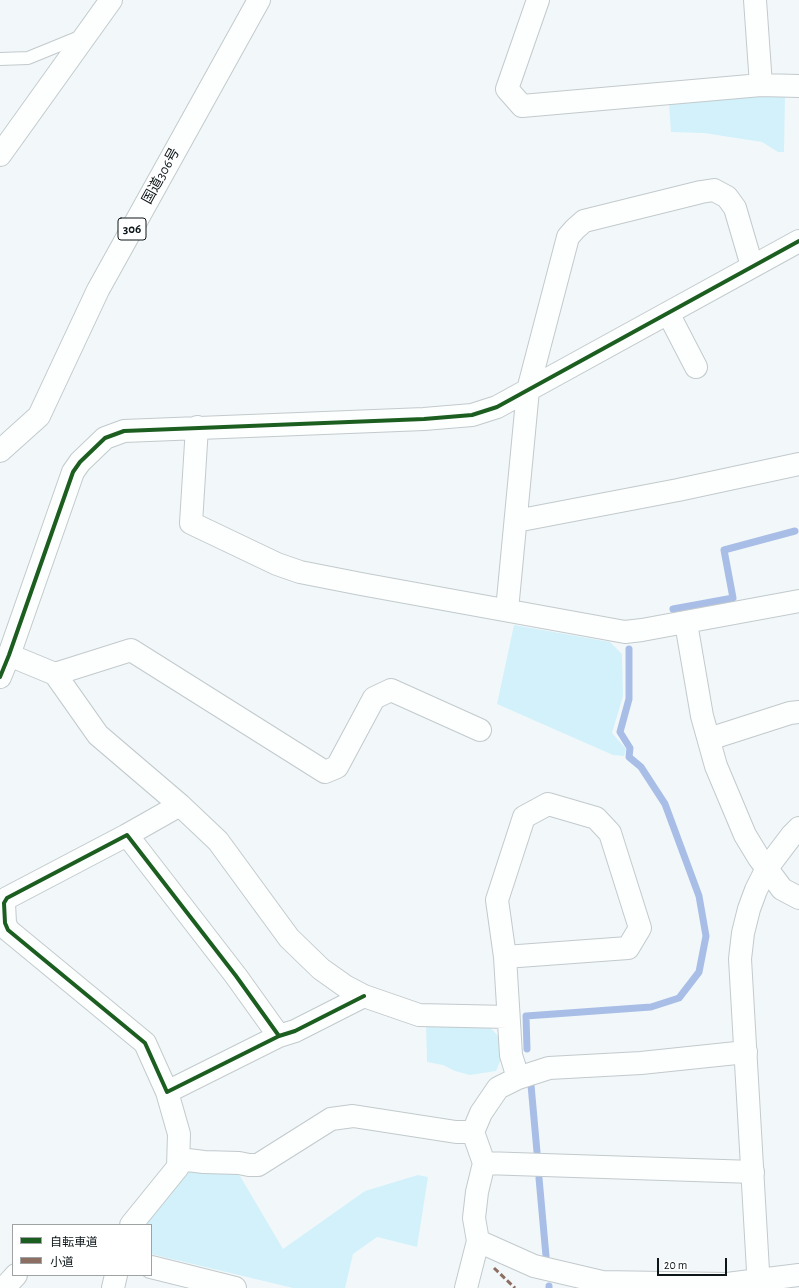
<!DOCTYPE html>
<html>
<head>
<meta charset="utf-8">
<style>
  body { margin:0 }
  #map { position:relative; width:799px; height:1288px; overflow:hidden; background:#f2f8fa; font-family:"Alegreya Sans","Noto Sans JP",sans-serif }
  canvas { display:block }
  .legend { position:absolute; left:12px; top:1224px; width:140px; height:52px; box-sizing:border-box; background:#fff; border:1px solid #9ea2a3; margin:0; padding:5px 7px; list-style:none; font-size:12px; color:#0d1619 }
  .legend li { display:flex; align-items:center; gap:8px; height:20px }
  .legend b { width:20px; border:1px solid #9ea2a3 }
  .scale { position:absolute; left:657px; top:1258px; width:70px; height:18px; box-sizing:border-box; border:2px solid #0d1619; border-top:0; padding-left:5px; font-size:12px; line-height:14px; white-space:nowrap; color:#0d1619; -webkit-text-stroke:3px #fff; paint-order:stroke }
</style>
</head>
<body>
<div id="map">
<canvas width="799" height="1288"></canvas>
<ul class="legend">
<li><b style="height:5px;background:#1b5e20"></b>自転車道</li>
<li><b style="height:5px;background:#8d6e63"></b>小道</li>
</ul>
<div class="scale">20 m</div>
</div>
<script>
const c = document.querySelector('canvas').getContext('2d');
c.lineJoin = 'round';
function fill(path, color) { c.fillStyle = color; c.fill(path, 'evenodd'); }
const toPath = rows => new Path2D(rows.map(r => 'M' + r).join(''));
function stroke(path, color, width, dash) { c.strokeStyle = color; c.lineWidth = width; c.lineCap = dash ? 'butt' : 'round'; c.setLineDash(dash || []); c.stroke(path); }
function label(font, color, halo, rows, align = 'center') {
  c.font = font + ' "Alegreya Sans","Noto Sans JP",sans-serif'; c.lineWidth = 4; c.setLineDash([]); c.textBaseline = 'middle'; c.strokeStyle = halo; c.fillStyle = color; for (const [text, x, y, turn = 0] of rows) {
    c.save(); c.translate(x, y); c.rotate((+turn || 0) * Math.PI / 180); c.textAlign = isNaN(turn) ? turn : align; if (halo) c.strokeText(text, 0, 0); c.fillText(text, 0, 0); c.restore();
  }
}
fill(toPath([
  [760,94,785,94,784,152,778,152,762,142,704,133,671,132,669,104],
  [514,625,610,642,622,654,623,696,612,733,626,749,624,756,613,755,497,704],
  [426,1021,484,1021,500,1038,501,1059,496,1071,470,1075,455,1071,443,1065,427,1062],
  [233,1171,240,1176,283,1249,365,1191,418,1175,428,1177,417,1247,377,1237,353,1254,345,1288,293,1288,151,1254,151,1225,143,1225,188,1172]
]), '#d2f1fa');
stroke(toPath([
  [673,609,733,598,724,550,795,531],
  [527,1049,526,1016,651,1007,679,998,699,972,706,936,699,896,665,804,641,767,629,757,630,748,620,732,629,699,629,649],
  [531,1085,537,1152],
  [539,1178,546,1256],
  [549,1286,549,1288]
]), '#a9bee6', 7);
const lane = toPath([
  [0,59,28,58,82,36]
]);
const street = toPath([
  [538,0,507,89,522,106,761,85],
  [755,0,761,85,799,86],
  [668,313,696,367],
  [197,427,191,523,277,564,300,572,361,584,625,632,642,630,799,601],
  [516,521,678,490,799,464],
  [507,610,528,390,568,237,575,229,584,221,701,192,714,190,727,197,735,208,752,266],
  [686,623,702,716,716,766,745,835,759,858,782,889,799,898],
  [9,655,55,674,131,650,325,772,337,767,374,698,391,690,480,730],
  [55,674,98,735,180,805,127,835],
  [0,677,9,655,73,472,80,462,105,438,124,431,424,419,472,415,497,407,799,241],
  [709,739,790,713,799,712],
  [180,805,218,841,289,938,321,969,345,986,364,996,419,1015,508,1017],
  [505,957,628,948,640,928,610,833,596,818,548,804,524,817,497,900,505,957,511,1055,518,1078],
  [279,1036,236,976,127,835,7,898,4,903,5,923,8,930,145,1043,167,1092,279,1036,295,1031,364,996],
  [179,1159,204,1162,239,1163,249,1165,258,1165,331,1119,353,1116,456,1132,473,1132],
  [484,1163,753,1172],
  [131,1225,178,1167,179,1134,167,1092],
  [478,1241,534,1266,602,1282,727,1284,799,1275],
  [151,1267,235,1288],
  [4,1288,16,1275],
  [113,1288,116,1275],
  [466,1288,478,1241,474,1218,477,1192,484,1163,473,1132,481,1113,498,1088,518,1078,549,1068,641,1063,746,1052]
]);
const secondary = toPath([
  [759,1288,740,959,743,933,749,909,756,890,767,868,792,835,799,828]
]);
const highway = toPath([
  [0,155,111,0],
  [0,451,39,416,98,290,259,0]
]);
stroke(lane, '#c2cacc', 14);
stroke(street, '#c2cacc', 24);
stroke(secondary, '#c2cacc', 24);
stroke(highway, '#c2cacc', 24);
stroke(lane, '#fdfefe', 12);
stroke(street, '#fdfefe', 22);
stroke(secondary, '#fdfefe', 22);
stroke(highway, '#fdfefe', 22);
stroke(toPath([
  [494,1268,515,1288]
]), '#8d6e63', 3, [6, 3]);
stroke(toPath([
  [0,677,9,655,73,472,80,462,105,438,124,431,424,419,472,415,497,407,799,241],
  [279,1036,236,976,127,835,7,898,4,903,5,923,8,930,145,1043,167,1092,279,1036,295,1031,364,996]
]), '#1b5e20', 4);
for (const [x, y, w] of [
  [132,229,28]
]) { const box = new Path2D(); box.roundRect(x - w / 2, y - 11, w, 22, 3); c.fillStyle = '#fff'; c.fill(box); stroke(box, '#0d1619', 1); }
label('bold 13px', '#0d1619', null, [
  ["306",132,229]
]);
label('14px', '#0d1619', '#fff', [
  ["国道306号",161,176,-61]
]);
</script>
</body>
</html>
